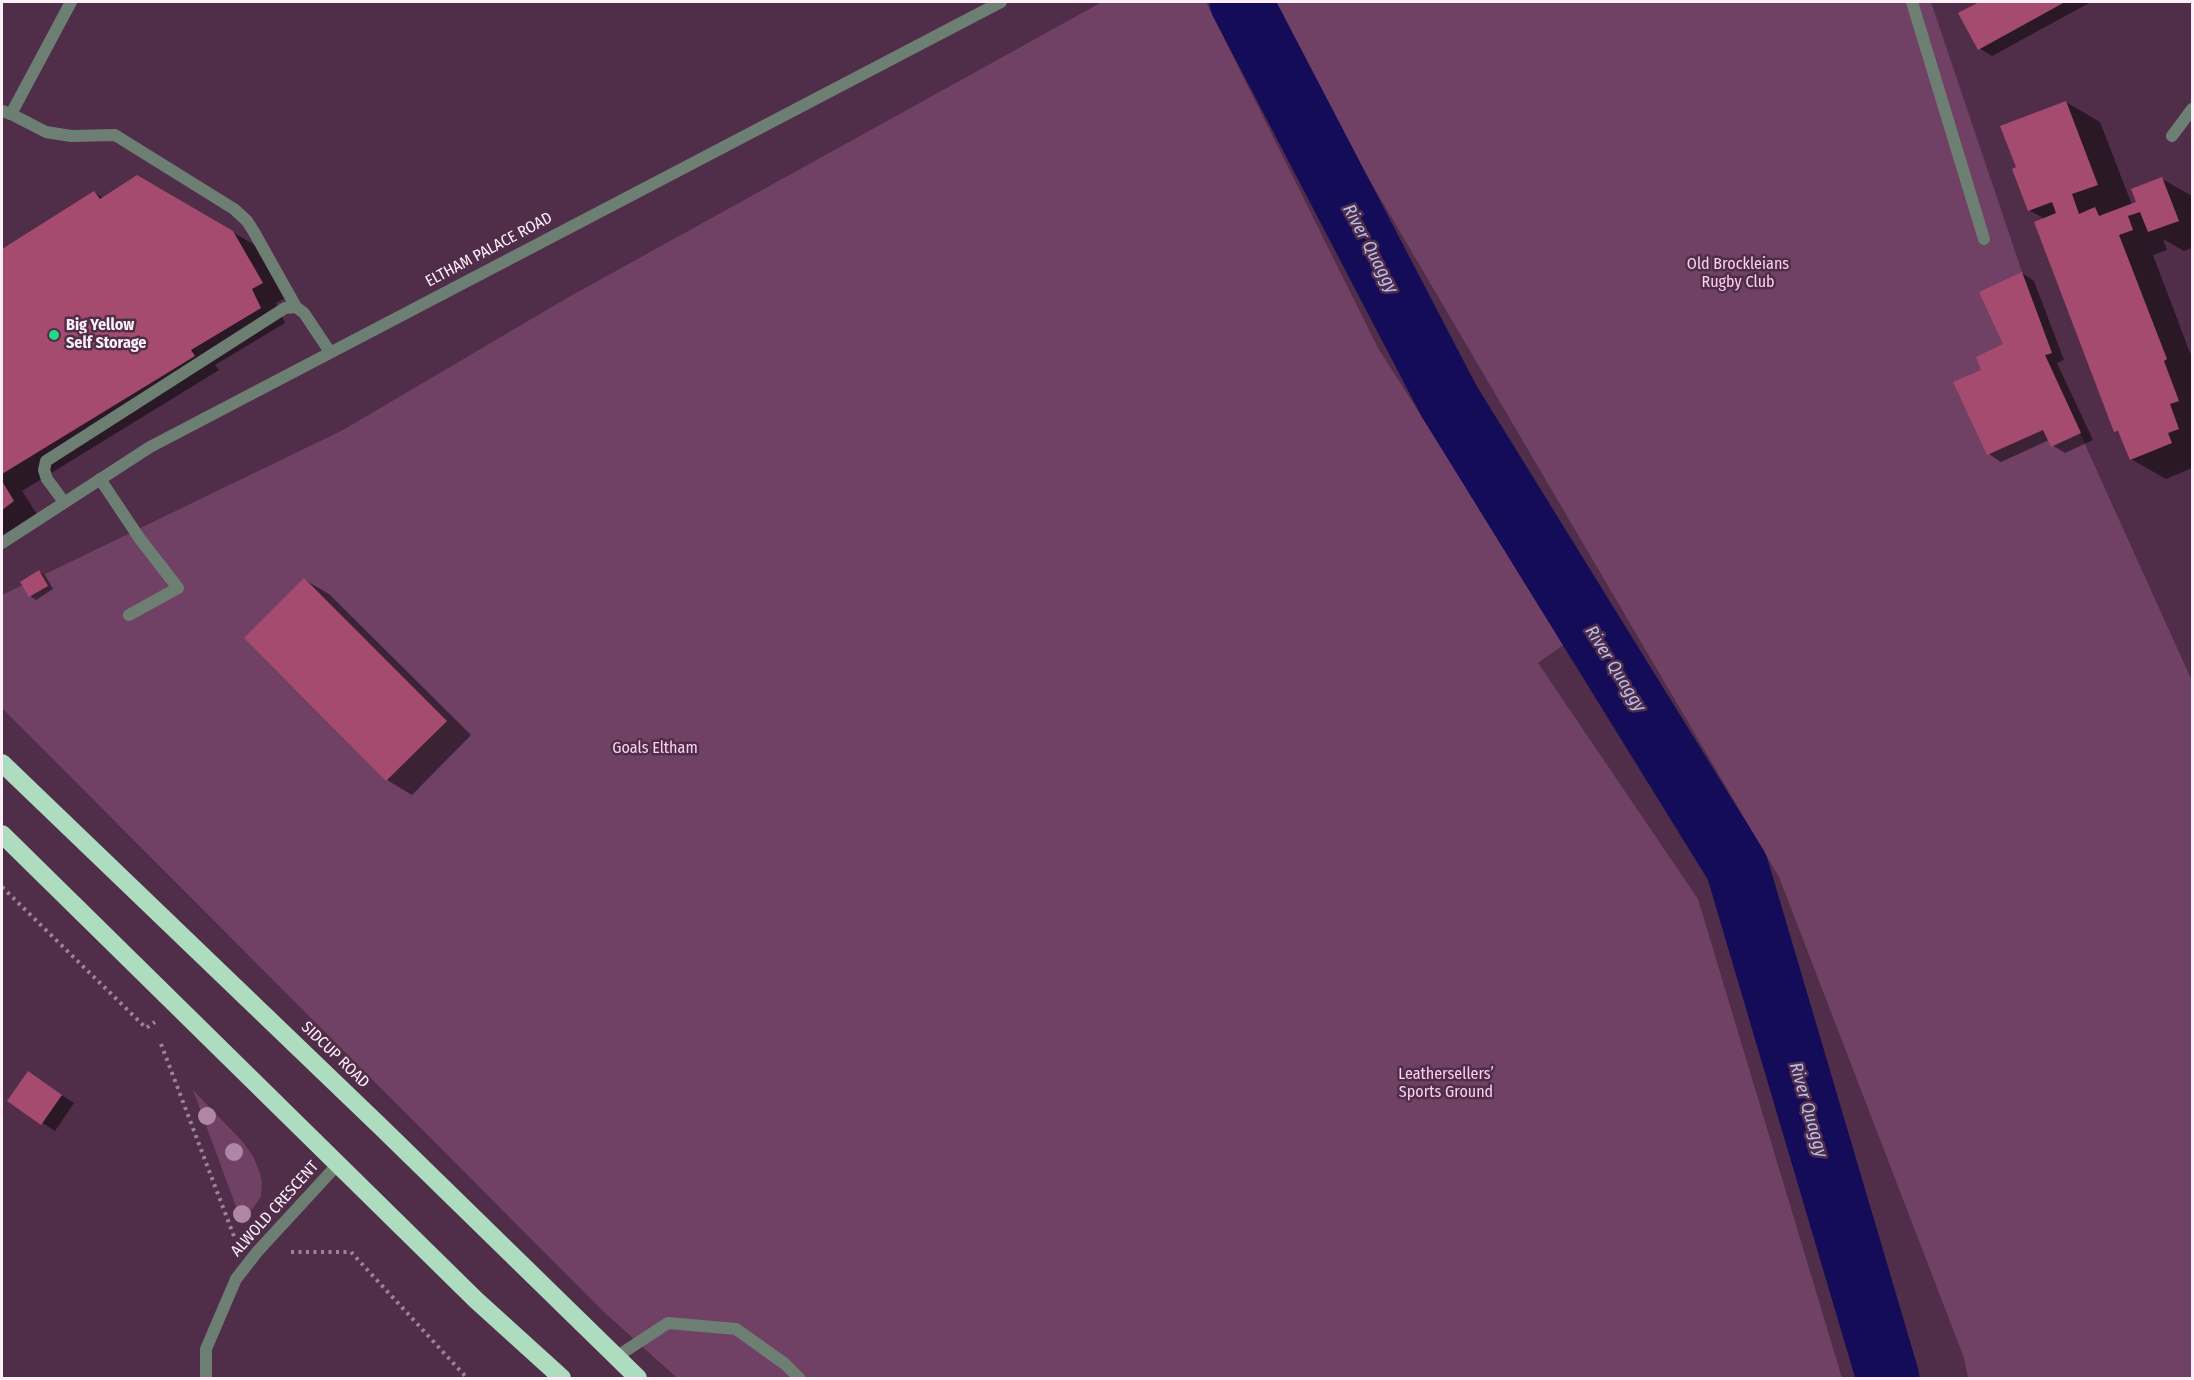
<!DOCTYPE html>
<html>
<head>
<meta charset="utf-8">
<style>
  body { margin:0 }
  #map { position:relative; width:2194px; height:1380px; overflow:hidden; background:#502d48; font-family:"Fira Sans Condensed",sans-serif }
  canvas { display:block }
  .frame { position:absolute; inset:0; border:3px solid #fceff8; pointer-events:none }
</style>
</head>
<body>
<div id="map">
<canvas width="2194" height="1380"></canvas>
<div class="frame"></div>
</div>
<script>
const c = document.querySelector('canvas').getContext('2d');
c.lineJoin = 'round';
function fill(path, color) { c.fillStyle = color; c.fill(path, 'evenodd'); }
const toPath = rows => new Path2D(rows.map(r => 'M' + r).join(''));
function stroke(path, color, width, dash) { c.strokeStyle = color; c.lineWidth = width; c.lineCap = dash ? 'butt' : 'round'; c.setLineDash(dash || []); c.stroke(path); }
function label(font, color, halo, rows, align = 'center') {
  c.font = font + ' "Fira Sans Condensed",sans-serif'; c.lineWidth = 5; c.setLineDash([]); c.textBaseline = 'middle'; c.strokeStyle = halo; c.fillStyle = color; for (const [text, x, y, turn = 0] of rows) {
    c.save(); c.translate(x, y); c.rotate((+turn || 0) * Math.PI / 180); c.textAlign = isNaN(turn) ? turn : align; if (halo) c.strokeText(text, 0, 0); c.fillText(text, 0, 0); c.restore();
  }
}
fill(toPath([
  [1102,2,1206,2,1378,348,1566,643,1538,663,1698,899,1842,1378,677,1378,604,1312,2,708,2,595,343,430,567,298],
  [1265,2,1931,2,2022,272,2052,353,2045,356,2192,681,2192,1378,1968,1378,1964,1358,1779,877],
  [193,1090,242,1141,253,1156,259,1170,262,1182,261,1197,242,1223]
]), '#704164');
fill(toPath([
  [1982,2,2091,2,1992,56,1979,48,1960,13],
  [2066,102,2100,122,2132,205,2138,203,2162,179,2192,196,2192,248,2184,251,2163,239,2167,250,2153,255,2192,358,2192,468,2166,479,2131,459,2121,434,2115,431,2045,219,2029,210],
  [137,176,258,247,287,297,276,303,285,323,215,365,219,370,22,491,38,516,2,536,2,250,94,192,103,198],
  [2022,273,2034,281,2064,360,2057,363,2093,440,2065,453,2052,445,2049,440,2001,462,1989,454,1955,383,1983,370,2005,345],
  [39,572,45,575,53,589,36,600,30,596],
  [305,580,329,594,471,735,412,795,387,780,246,638],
  [40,1081,74,1103,55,1131,9,1101]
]), '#0007');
stroke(toPath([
  [1241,2,1449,401,1737,867,1888,1378]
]), '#150c59', 63);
fill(toPath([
  [1979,2,2065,2,1978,50,1958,13],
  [2066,101,2098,185,2072,194,2079,214,2095,207,2099,216,2136,202,2131,189,2162,177,2179,221,2148,232,2140,212,2128,216,2133,230,2119,235,2167,359,2164,361,2179,401,2170,404,2179,429,2168,433,2172,443,2130,460,2118,431,2114,432,2034,222,2056,213,2052,202,2028,211,2012,169,2016,167,2000,126],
  [137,175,233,231,263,283,252,289,261,308,191,350,195,356,2,474,2,249,94,191,100,199],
  [2022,272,2052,353,2045,355,2081,433,2051,447,2043,430,1987,455,1953,382,1981,370,1976,357,2003,344,1979,292],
  [2,481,14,501,2,510],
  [39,570,48,586,29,597,20,582],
  [304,578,447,721,386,781,244,638],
  [28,1071,62,1095,41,1125,7,1101]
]), '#a64b70');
stroke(toPath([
  [2,887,146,1028,155,1022],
  [161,1044,235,1239],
  [291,1252,351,1252,467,1378]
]), '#9c8396', 4, [3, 4.5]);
stroke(toPath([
  [1912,2,1984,239],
  [11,114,46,132,71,136,115,135,234,209,247,221,254,232,296,307],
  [100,479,140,539,178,588,129,615],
  [64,502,47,479,44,470,46,461,285,308,296,307,304,313,330,352],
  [616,1357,668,1323,736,1329,785,1364,799,1378]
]), '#6d7f73', 12);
stroke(toPath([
  [2,111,11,114,71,2],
  [2172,136,2192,109],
  [2,543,150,447,1001,2],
  [206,1378,206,1349,236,1279,257,1252,338,1164]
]), '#6d7f73', 12);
stroke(toPath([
  [2,763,382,1128,638,1378],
  [2,834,476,1300,562,1378]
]), '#aedcbe', 18);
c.fillStyle = '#af87a4';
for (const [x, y] of [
  [207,1116],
  [234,1152],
  [242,1214]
]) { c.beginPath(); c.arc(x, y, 9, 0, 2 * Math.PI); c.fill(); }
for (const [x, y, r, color] of [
  [54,335,6,"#26d886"]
]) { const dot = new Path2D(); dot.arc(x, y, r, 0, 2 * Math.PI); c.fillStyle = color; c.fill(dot); stroke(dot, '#502d48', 2); }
label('16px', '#fceff8', '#502d48', [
  ["ELTHAM PALACE ROAD",489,250,-28],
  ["SIDCUP ROAD",335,1055,44],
  ["ALWOLD CRESCENT",275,1209,-48]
]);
label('16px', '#fcd0ef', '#502d48', [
  ["Old Brockleians",1738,265],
  ["Rugby Club",1738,283],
  ["Goals Eltham",655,749],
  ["Leathersellers’",1446,1075],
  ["Sports Ground",1446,1093]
]);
label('bold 16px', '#fceff8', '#502d48', [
  ["Big Yellow",66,326],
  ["Self Storage",66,344]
], 'left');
label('italic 18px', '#b7bfeb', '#502d48', [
  ["River Quaggy",1370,249,62],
  ["River Quaggy",1615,669,58],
  ["River Quaggy",1808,1110,74]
]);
</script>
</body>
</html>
